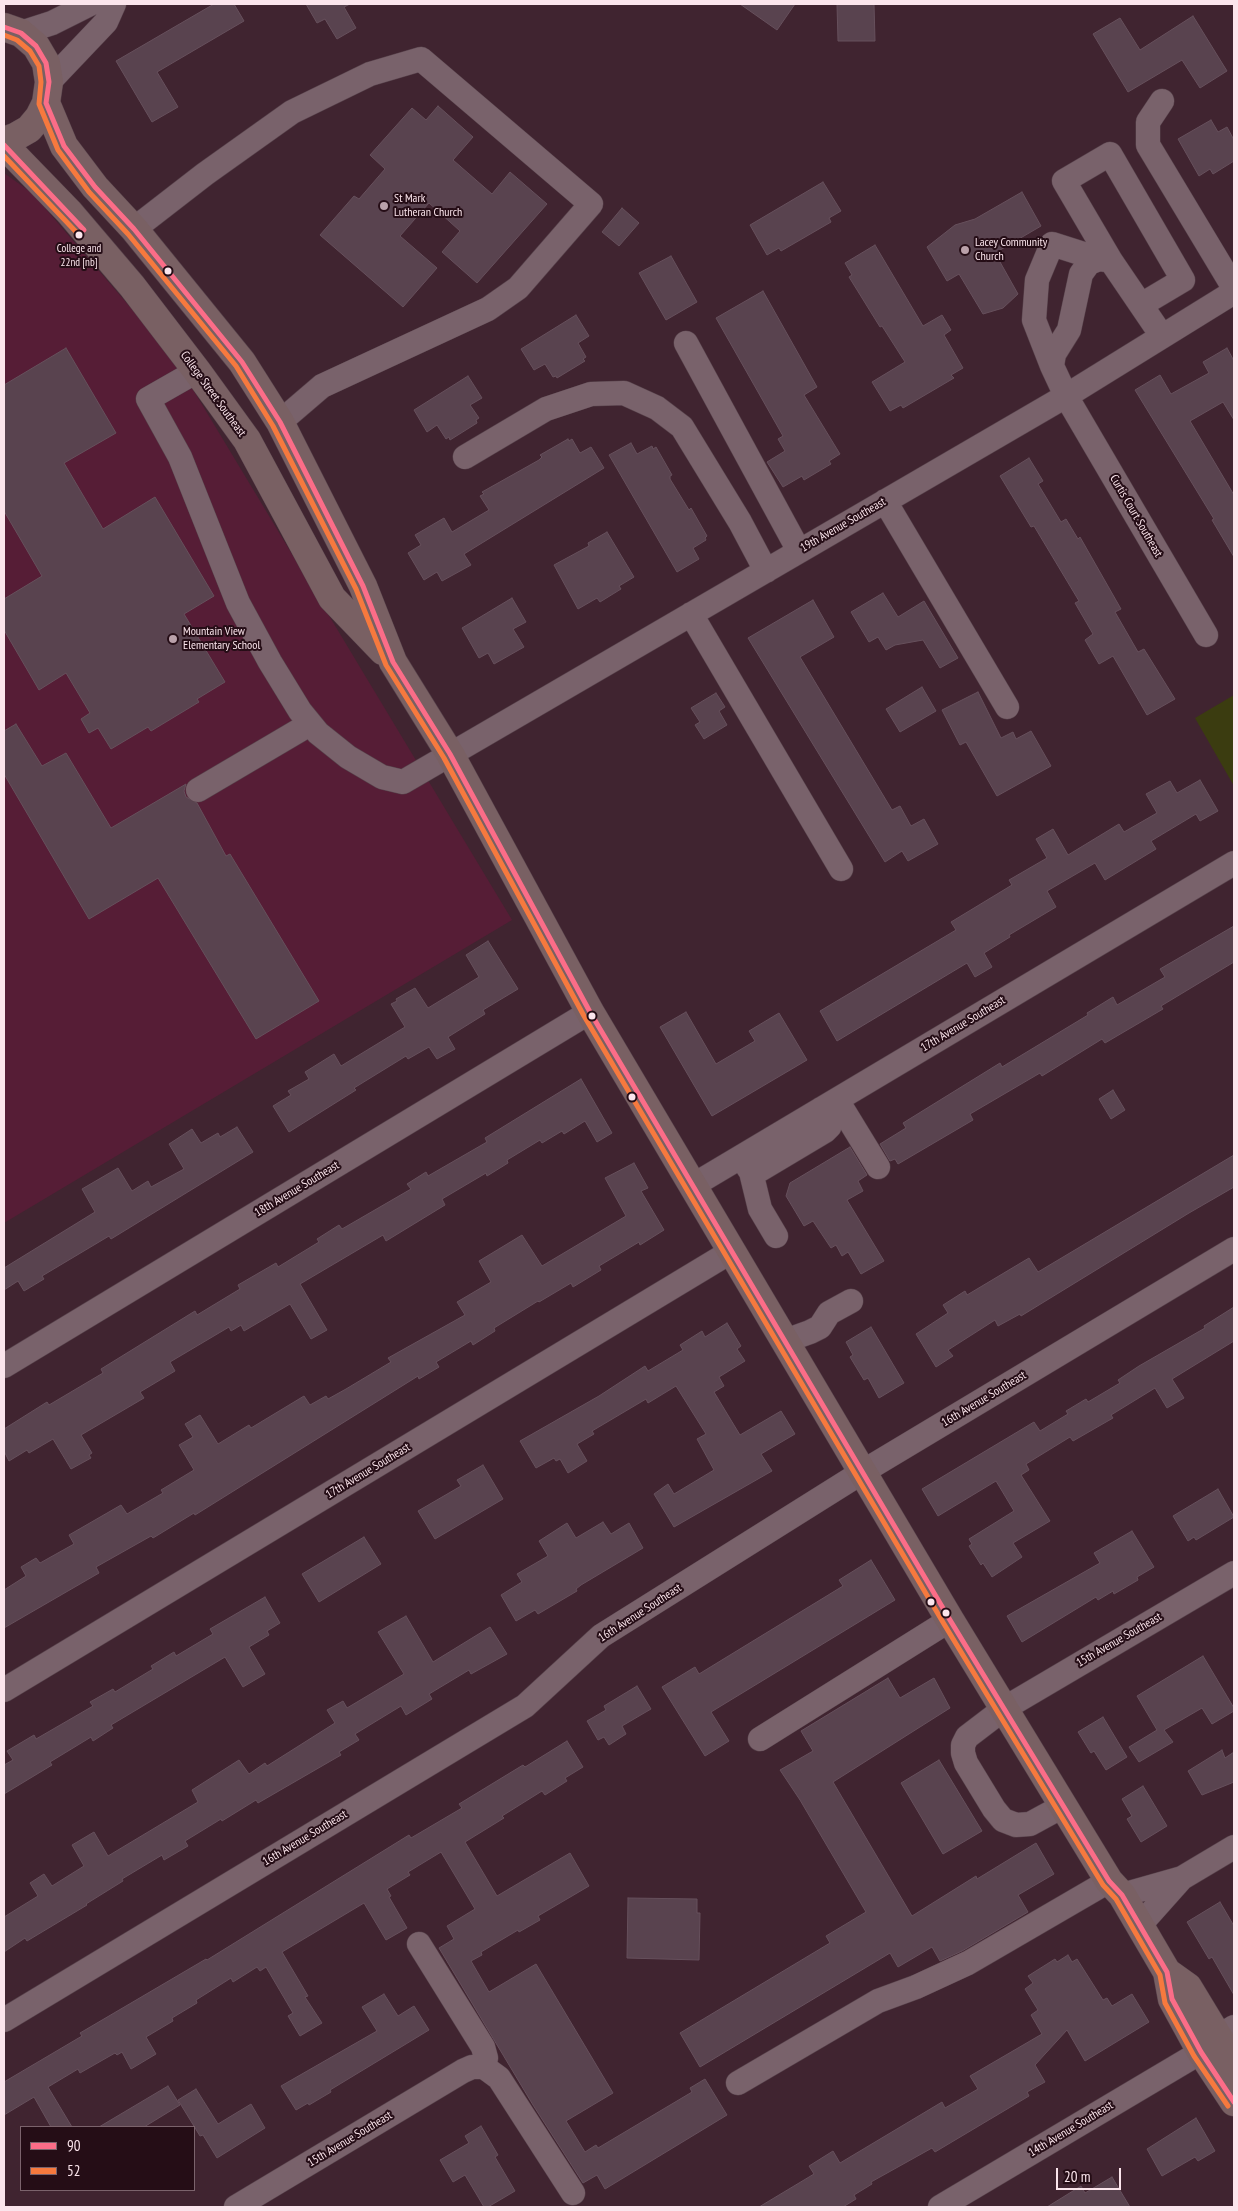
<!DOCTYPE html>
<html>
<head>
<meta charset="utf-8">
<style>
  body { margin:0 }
  #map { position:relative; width:1238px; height:2211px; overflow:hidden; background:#402430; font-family:"PT Sans Narrow",sans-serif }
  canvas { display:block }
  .frame { position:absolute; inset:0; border:5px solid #fbe5ec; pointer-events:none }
  .legend { position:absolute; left:20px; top:2126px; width:175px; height:65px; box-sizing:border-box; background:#250d16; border:1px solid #7b636c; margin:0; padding:6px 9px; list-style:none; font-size:15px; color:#fbe5ec }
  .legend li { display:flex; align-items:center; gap:10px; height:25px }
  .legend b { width:25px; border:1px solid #7b636c }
  .scale { position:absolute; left:1056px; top:2168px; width:65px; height:22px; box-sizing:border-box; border:2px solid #fbe5ec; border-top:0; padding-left:6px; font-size:15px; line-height:18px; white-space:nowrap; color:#fbe5ec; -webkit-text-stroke:4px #250d16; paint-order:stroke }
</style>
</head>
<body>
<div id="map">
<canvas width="1238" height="2211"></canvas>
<div class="frame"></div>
<ul class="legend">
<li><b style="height:6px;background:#fb6d88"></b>90</li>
<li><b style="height:6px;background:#f6793e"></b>52</li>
</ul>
<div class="scale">20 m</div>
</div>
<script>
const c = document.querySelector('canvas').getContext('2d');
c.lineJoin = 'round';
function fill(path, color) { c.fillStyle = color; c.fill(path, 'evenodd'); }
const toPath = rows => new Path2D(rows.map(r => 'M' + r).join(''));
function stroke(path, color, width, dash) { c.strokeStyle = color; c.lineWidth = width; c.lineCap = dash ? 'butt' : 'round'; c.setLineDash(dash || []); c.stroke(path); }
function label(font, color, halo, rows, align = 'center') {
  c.font = font + ' "PT Sans Narrow",sans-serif'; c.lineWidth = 4; c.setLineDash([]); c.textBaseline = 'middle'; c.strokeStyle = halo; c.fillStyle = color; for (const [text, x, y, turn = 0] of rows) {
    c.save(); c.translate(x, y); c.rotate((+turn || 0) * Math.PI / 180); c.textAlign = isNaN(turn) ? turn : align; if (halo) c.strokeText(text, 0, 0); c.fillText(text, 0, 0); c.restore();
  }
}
fill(toPath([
  [4,173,32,193,174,358,512,920,4,1223]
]), '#561d36');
fill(toPath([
  [1234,695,1234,786,1195,718]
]), '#3b3c10');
const building = toPath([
  [214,4,234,4,244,21,157,72,178,107,152,122,116,61,214,4],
  [306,4,350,4,344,7,356,28,337,39,325,19,317,23,306,4],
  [740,4,795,4,777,30,740,4],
  [837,4,874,4,875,41,838,41,837,4],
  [1193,16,1227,71,1200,88,1182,60,1128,92,1093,34,1120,18,1140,50,1193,16],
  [438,106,473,137,453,160,492,194,510,172,547,204,477,283,442,252,460,231,429,203,400,236,437,268,403,307,320,235,354,196,359,199,385,169,370,155,412,108,426,120,438,106],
  [1211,120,1218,132,1227,127,1234,140,1234,161,1213,174,1210,169,1199,176,1178,139,1211,120],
  [823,182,841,211,829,218,831,222,781,251,779,248,767,255,750,225,823,182],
  [1022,192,1041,226,995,253,1018,294,1003,308,983,314,959,274,947,281,927,247,955,225,975,219,1022,192],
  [622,208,639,223,619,246,602,232,622,208],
  [875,245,923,326,942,315,951,330,944,335,963,368,951,375,954,378,903,408,901,405,890,411,872,382,905,362,882,326,880,327,849,277,852,275,845,263,875,245],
  [671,256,697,302,666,320,639,273,671,256],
  [763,291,817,387,804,395,840,454,829,461,831,464,804,480,802,476,783,487,767,462,785,451,778,439,783,436,716,318,763,291],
  [576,315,589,336,578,343,586,357,583,359,585,361,557,378,556,376,553,377,545,364,534,370,521,349,576,315],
  [66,348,116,433,64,463,103,529,155,497,214,596,184,614,225,682,197,699,199,702,151,731,148,727,111,749,98,728,89,733,81,719,90,713,66,673,39,690,4,630,4,599,42,576,4,511,4,385,66,348],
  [1227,348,1234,361,1234,420,1223,402,1190,421,1234,495,1234,557,1212,520,1214,519,1135,390,1160,375,1171,394,1209,373,1203,362,1227,348],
  [468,376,482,398,470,405,479,418,476,420,477,423,450,440,449,437,446,439,437,425,427,432,414,410,468,376],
  [568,439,569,441,572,439,580,453,591,447,604,468,464,554,471,565,442,581,437,572,424,580,408,553,421,545,415,535,444,518,452,532,489,510,480,496,484,494,482,492,539,460,542,457,540,455,568,439],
  [631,443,637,454,652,446,653,449,656,447,672,475,670,476,670,479,689,510,691,508,707,536,705,538,706,540,693,548,699,559,677,572,609,455,631,443],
  [1029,458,1043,481,1038,484,1061,522,1066,519,1078,539,1080,537,1121,609,1115,612,1138,652,1144,649,1175,699,1147,715,1113,656,1099,664,1085,640,1093,634,1075,603,1079,601,1034,526,1031,527,1000,476,1029,458],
  [607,532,634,577,619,586,621,589,600,602,597,598,578,609,554,565,589,546,588,543,607,532],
  [883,593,898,617,924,601,958,658,940,668,923,640,895,645,886,650,878,637,869,642,851,612,883,593],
  [512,598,526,622,513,629,524,647,494,664,488,653,479,658,462,628,512,598],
  [813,600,834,637,800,657,892,810,900,806,911,826,924,819,938,844,908,861,902,851,885,862,748,638,813,600],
  [922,687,936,711,900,732,886,709,922,687],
  [978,692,1001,738,1013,732,1016,739,1031,731,1051,766,997,796,966,742,960,745,942,710,978,692],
  [716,693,725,707,719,711,727,725,704,739,695,725,700,722,691,708,716,693],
  [16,724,42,766,66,753,111,828,186,784,184,791,186,797,197,803,226,856,230,854,319,1001,256,1039,158,878,89,919,4,774,4,731,16,724],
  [1200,780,1218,811,1200,821,1196,814,1151,841,1156,849,1105,880,1095,863,1047,891,1056,907,1009,935,1010,937,984,953,992,967,975,977,967,963,837,1041,820,1011,956,930,951,922,1012,885,1009,880,1047,858,1036,839,1053,829,1068,855,1119,824,1124,832,1157,813,1146,794,1170,781,1177,793,1200,780],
  [1234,926,1234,962,1161,1006,1163,1009,1105,1043,1102,1039,1042,1076,1040,1073,970,1114,973,1120,898,1164,895,1159,890,1161,880,1144,906,1128,903,1123,1000,1063,1002,1067,1088,1015,1087,1013,1113,997,1117,1005,1165,977,1160,969,1234,926],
  [488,941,518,989,483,1010,485,1014,448,1037,455,1049,437,1059,429,1047,408,1059,406,1056,354,1088,356,1090,289,1132,273,1106,291,1095,288,1091,309,1079,305,1072,334,1054,341,1066,405,1027,391,1004,397,1001,396,999,415,988,428,1008,479,977,466,955,488,941],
  [686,1012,716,1064,755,1041,749,1031,779,1013,807,1060,712,1116,660,1027,686,1012],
  [581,1079,612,1133,597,1142,585,1121,564,1134,562,1131,542,1143,540,1140,507,1160,508,1163,487,1176,486,1173,442,1199,445,1205,386,1241,383,1235,300,1284,327,1330,311,1339,290,1304,244,1331,241,1325,231,1331,229,1327,170,1362,175,1371,140,1392,144,1398,81,1435,92,1453,89,1455,91,1458,71,1469,53,1439,29,1453,27,1450,9,1461,4,1451,4,1429,47,1402,49,1405,103,1373,101,1369,195,1311,197,1315,240,1289,238,1285,276,1263,278,1267,319,1242,317,1239,339,1225,342,1229,411,1189,407,1184,426,1172,428,1176,487,1142,485,1138,581,1079],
  [1113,1090,1125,1110,1111,1119,1099,1099,1113,1090],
  [237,1127,253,1152,111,1239,109,1236,42,1276,44,1279,24,1291,18,1281,4,1290,4,1268,95,1212,82,1189,118,1168,132,1191,148,1181,151,1187,184,1169,169,1144,192,1129,201,1143,218,1133,220,1137,237,1127],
  [850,1147,867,1175,858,1181,863,1191,847,1200,884,1261,861,1274,848,1252,842,1256,836,1245,831,1248,813,1221,804,1226,786,1196,790,1183,850,1147],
  [1234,1155,1234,1187,1189,1213,1021,1316,1020,1314,998,1326,995,1320,948,1350,953,1356,936,1367,916,1334,948,1313,943,1305,965,1291,967,1295,1029,1258,1038,1272,1234,1155],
  [634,1163,648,1188,641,1191,664,1230,640,1245,639,1242,599,1266,601,1270,573,1287,571,1283,539,1302,538,1301,494,1328,495,1331,473,1345,471,1341,436,1362,439,1367,419,1379,418,1376,195,1515,194,1513,153,1538,151,1536,96,1567,99,1573,4,1628,4,1590,26,1576,21,1567,36,1558,40,1563,74,1544,69,1535,121,1505,127,1514,163,1493,161,1490,194,1470,179,1445,193,1437,185,1424,200,1415,218,1444,249,1425,251,1428,304,1396,310,1405,326,1396,328,1399,346,1389,391,1362,388,1358,465,1315,457,1302,491,1282,479,1261,522,1235,542,1266,626,1216,605,1178,634,1163],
  [1234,1307,1234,1341,1172,1379,1184,1398,1167,1408,1155,1388,1111,1415,1113,1418,1073,1441,1070,1437,1026,1464,1029,1470,1021,1475,1050,1521,1013,1543,1022,1557,992,1577,983,1563,981,1565,969,1546,972,1544,969,1539,1014,1511,996,1481,938,1516,922,1489,1034,1422,1040,1431,1068,1414,1066,1411,1086,1399,1088,1402,1120,1383,1118,1380,1139,1366,1205,1328,1204,1326,1234,1307],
  [727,1323,741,1346,737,1349,745,1361,719,1377,724,1386,714,1392,740,1435,781,1411,795,1434,761,1454,772,1471,674,1527,654,1494,668,1484,674,1494,714,1470,697,1439,706,1434,676,1386,648,1403,646,1399,592,1431,594,1434,577,1444,587,1461,568,1473,560,1459,556,1461,554,1458,536,1468,520,1441,599,1396,645,1366,648,1371,683,1350,680,1345,702,1331,705,1337,727,1323],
  [871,1327,904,1383,879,1398,868,1378,864,1380,850,1357,853,1355,846,1342,871,1327],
  [483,1465,503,1499,435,1539,418,1511,461,1486,457,1480,483,1465],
  [1218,1489,1234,1517,1196,1540,1194,1537,1188,1541,1173,1516,1218,1489],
  [603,1522,611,1534,629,1523,643,1548,581,1585,576,1589,577,1591,538,1614,535,1610,516,1621,501,1595,522,1582,517,1574,548,1556,539,1541,567,1523,576,1538,603,1522],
  [1132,1531,1154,1567,1137,1577,1138,1580,1114,1594,1113,1591,1098,1600,1096,1597,1022,1642,1007,1616,1100,1563,1094,1553,1132,1531],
  [364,1537,381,1564,319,1602,302,1574,364,1537],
  [871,1560,895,1600,711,1712,729,1741,705,1756,662,1687,695,1667,699,1674,843,1586,839,1580,871,1560],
  [265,1597,280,1623,267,1631,269,1635,249,1647,265,1674,243,1687,225,1657,111,1725,113,1728,93,1741,91,1737,50,1762,52,1765,4,1794,4,1765,13,1760,7,1751,34,1735,36,1739,93,1706,90,1702,113,1689,115,1692,153,1669,151,1666,174,1652,176,1656,213,1634,210,1629,265,1597],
  [406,1616,433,1662,490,1627,507,1654,471,1674,469,1670,429,1694,432,1699,406,1715,401,1706,355,1734,359,1740,339,1752,341,1755,258,1803,256,1800,222,1821,221,1819,185,1841,188,1846,164,1860,162,1855,122,1879,123,1881,86,1904,87,1905,27,1941,25,1938,4,1952,4,1917,38,1896,30,1883,44,1874,52,1886,84,1866,72,1845,94,1832,108,1856,198,1802,192,1790,239,1760,249,1774,265,1763,267,1766,335,1723,327,1710,343,1701,347,1708,404,1674,378,1632,406,1616],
  [1203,1656,1234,1708,1234,1711,1212,1724,1202,1708,1164,1730,1173,1742,1139,1762,1129,1747,1157,1730,1137,1696,1203,1656],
  [888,1678,900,1698,934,1678,950,1708,833,1782,912,1916,976,1876,977,1879,1036,1843,1054,1874,1018,1895,1028,1912,962,1951,940,1961,932,1947,898,1967,890,1953,700,2067,680,2033,830,1943,826,1936,866,1912,800,1800,780,1770,813,1751,801,1731,888,1678],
  [637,1686,651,1709,622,1726,626,1734,609,1745,604,1737,598,1740,587,1721,606,1710,604,1706,637,1686],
  [1103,1717,1127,1757,1106,1770,1094,1751,1091,1753,1078,1732,1103,1717],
  [567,1741,583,1767,565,1778,567,1781,545,1795,542,1791,502,1816,504,1818,465,1842,497,1896,570,1853,589,1886,538,1916,540,1920,519,1932,518,1930,481,1952,482,1955,471,1961,489,1992,536,1964,613,2093,566,2121,585,2152,596,2145,598,2148,692,2092,690,2088,705,2079,727,2115,605,2189,597,2175,583,2183,533,2105,439,1948,454,1939,447,1926,475,1909,441,1852,408,1872,410,1875,387,1889,391,1896,389,1897,407,1928,386,1940,364,1903,282,1952,308,1996,305,1997,322,2023,300,2036,288,2016,293,2013,266,1967,260,1971,257,1967,233,1982,231,1978,196,2000,197,2003,172,2018,173,2021,146,2037,156,2054,131,2069,122,2052,117,2055,115,2053,80,2073,78,2069,48,2087,72,2127,51,2127,34,2097,4,2115,4,2082,82,2036,80,2033,206,1959,207,1960,409,1835,411,1838,462,1808,459,1804,523,1765,525,1767,567,1741],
  [1222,1750,1225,1758,1234,1752,1234,1782,1202,1795,1188,1771,1222,1750],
  [939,1760,982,1831,943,1854,901,1783,939,1760],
  [1143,1786,1167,1826,1141,1842,1127,1819,1132,1816,1122,1799,1143,1786],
  [628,1898,697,1899,697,1913,700,1913,699,1960,627,1958,628,1898],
  [1220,1902,1234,1926,1234,1995,1212,1957,1209,1959,1187,1922,1220,1902],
  [1068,1955,1072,1962,1077,1959,1103,2000,1107,1998,1112,2006,1132,1994,1149,2022,1085,2061,1067,2030,1035,2065,1045,2082,1027,2092,1029,2096,935,2152,932,2148,871,2182,872,2184,854,2195,856,2199,843,2207,759,2207,814,2174,809,2166,833,2151,840,2163,942,2102,945,2108,978,2089,970,2076,1042,2034,1031,2015,1038,2010,1025,1989,1033,1983,1028,1976,1055,1959,1057,1962,1068,1955],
  [384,1994,398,2016,414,2006,429,2030,330,2090,331,2092,309,2105,308,2103,296,2110,281,2086,377,2031,362,2007,384,1994],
  [168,2086,180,2105,144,2127,99,2127,168,2086],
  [196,2089,218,2124,251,2104,265,2128,217,2158,203,2135,200,2136,178,2100,196,2089],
  [1196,2118,1215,2151,1198,2161,1195,2157,1162,2176,1147,2149,1196,2118],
  [481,2126,498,2155,495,2157,515,2191,488,2207,484,2207,465,2175,453,2182,440,2160,469,2143,465,2136,481,2126],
  [1112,2177,1130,2207,1047,2207,1081,2186,1085,2193,1112,2177]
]);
fill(building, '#59434f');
stroke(building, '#66505c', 1);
const minor = toPath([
  [21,33,52,23,90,4],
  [49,82,106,22,114,4],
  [1162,101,1148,122,1148,145,1234,288],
  [134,229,205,174,292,112,370,74,421,59,591,204,518,288,488,309,322,386,280,422],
  [1111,261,1064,181,1110,154,1183,280,1141,305],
  [1162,336,1111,261,1099,259,1089,263,1081,274,1069,330,1054,354,1052,366,1066,396,1206,635],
  [686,343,799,551],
  [1052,366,1034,320,1037,280,1052,244,1099,259],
  [197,371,148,399,180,457,238,603,270,662,300,711,318,733,348,757,382,777,403,782,1066,396,1234,292],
  [465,457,546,409,591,394,624,393,657,408,682,427,740,522,766,571],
  [885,501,1007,707],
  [691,614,841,869],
  [198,790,310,724],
  [837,1100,878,1167],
  [741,1157,751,1172,758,1171,825,1131,829,1127,821,1109],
  [751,1172,760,1209,776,1236],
  [692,1186,1234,863],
  [785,1341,810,1332,820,1327,829,1313,851,1301],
  [4,1366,590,1012],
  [4,1690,732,1251],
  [760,1739,950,1620],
  [1063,1806,1030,1824,1016,1825,1003,1820,994,1809,966,1763,963,1753,963,1745,967,1737,1005,1708,1234,1573],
  [1122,1895,1182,1878,1234,1847],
  [1140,1925,1181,1879],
  [419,1944,483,2047,486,2058,484,2067],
  [4,2020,525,1706,601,1636,864,1471,1234,1249],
  [1218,2037,1234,2027],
  [738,2083,878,2001,916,1987,968,1963,1109,1881],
  [236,2207,463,2071,472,2067,484,2067,499,2078,573,2193],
  [940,2207,1201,2052]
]);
const major = toPath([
  [4,27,21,33,36,46,46,63,49,82,46,103,39,117,29,129,15,137,4,141],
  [46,103,64,146,95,187,134,229,242,362,280,422,363,586,393,662,450,754,590,1012,950,1620,1109,1881,1122,1895,1167,1972,1172,1999,1201,2052,1234,2102],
  [4,145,69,212,132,286,197,371,247,440,332,598,383,651],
  [1167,1972,1188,1987,1234,2063]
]);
stroke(minor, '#57424b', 25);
stroke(major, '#57424b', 29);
stroke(minor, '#79626b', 24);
stroke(major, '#796063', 28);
stroke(toPath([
  [4,27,21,33,36,46,46,63,49,82,46,103,64,146,95,187,134,229,242,362,280,422,363,586,393,662,450,754,590,1012,950,1620,1109,1881,1122,1895,1167,1972,1172,1999,1201,2052,1234,2102],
  [4,145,84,230]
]), '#fb6d88', 5);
stroke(toPath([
  [4,35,17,40,30,51,39,66,41,82,39,104,58,150,89,192,128,234,236,366,273,426,356,589,386,665,444,758,584,1016,944,1624,1103,1885,1116,1899,1160,1975,1165,2003,1194,2056,1228,2106],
  [4,156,79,235]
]), '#f6793e', 5);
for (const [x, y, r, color] of [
  [384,206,5,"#baa1aa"],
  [79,235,4.5,"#fbe5ec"],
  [965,250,5,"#baa1aa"],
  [168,271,4.5,"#fbe5ec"],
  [173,639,5,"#baa1aa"],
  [592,1016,4.5,"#fbe5ec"],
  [632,1097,4.5,"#fbe5ec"],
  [931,1602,4.5,"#fbe5ec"],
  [946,1613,4.5,"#fbe5ec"]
]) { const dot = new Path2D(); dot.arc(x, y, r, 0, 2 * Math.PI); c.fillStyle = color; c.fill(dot); stroke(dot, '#250d16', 2); }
label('11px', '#fbe5ec', '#250d16', [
  ["College and",79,249],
  ["22nd [nb]",79,263]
]);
label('12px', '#fbe5ec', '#250d16', [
  ["St Mark",394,199],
  ["Lutheran Church",394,213],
  ["Lacey Community",975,243],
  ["Church",975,257],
  ["Mountain View",183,632],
  ["Elementary School",183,646]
], 'left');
label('12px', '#fbe5ec', '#250d16', [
  ["College Street Southeast",213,394,54],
  ["Curtis Court Southeast",1136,516,60],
  ["19th Avenue Southeast",843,525,-30],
  ["17th Avenue Southeast",963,1024,-31],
  ["18th Avenue Southeast",297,1189,-31],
  ["16th Avenue Southeast",984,1399,-31],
  ["17th Avenue Southeast",368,1471,-31],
  ["16th Avenue Southeast",640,1613,-33],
  ["15th Avenue Southeast",1119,1640,-30],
  ["16th Avenue Southeast",305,1838,-31],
  ["14th Avenue Southeast",1071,2129,-31],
  ["15th Avenue Southeast",350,2139,-31]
]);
</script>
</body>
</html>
